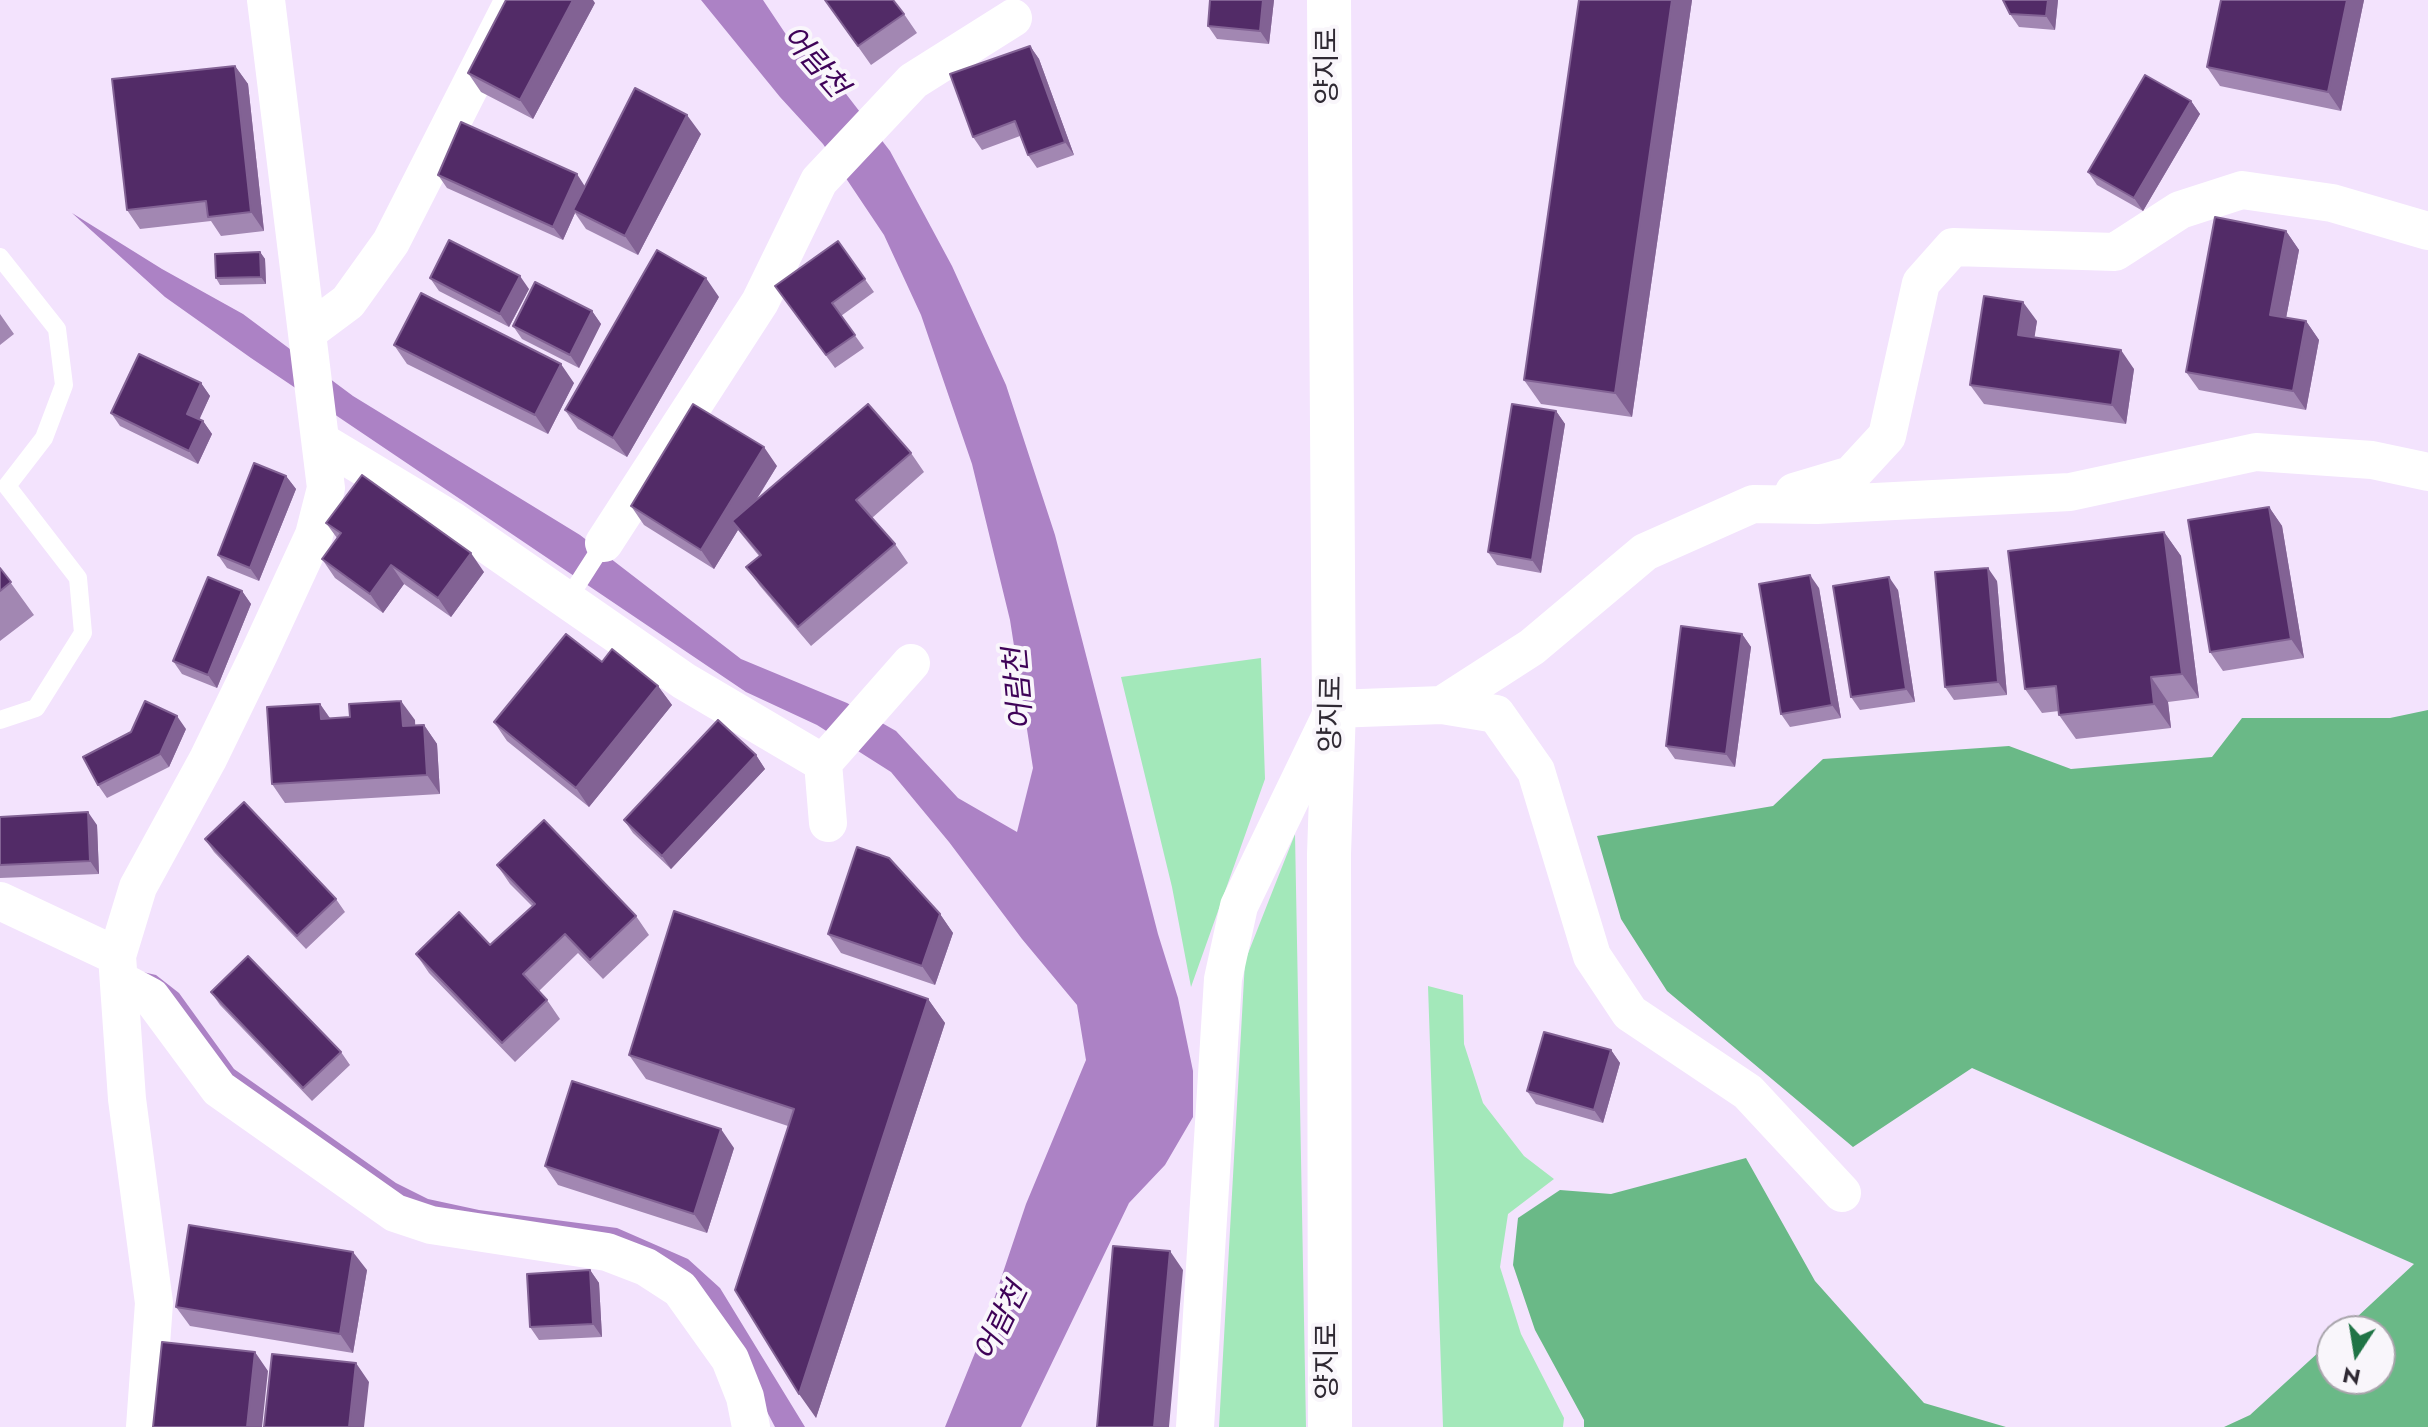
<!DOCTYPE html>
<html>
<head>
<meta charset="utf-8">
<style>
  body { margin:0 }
  #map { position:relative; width:2428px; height:1427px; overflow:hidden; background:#f3e3fd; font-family:Jost,sans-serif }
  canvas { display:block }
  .north { position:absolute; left:2316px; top:1315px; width:80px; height:80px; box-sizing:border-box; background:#f9f6fb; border:2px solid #a8a4ab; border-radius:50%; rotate:192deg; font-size:22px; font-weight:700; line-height:32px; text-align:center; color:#2f2933 }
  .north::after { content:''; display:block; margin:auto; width:28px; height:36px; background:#207446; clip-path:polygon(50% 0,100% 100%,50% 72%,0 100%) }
</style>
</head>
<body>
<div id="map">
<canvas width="2428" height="1427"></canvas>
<div class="north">N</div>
</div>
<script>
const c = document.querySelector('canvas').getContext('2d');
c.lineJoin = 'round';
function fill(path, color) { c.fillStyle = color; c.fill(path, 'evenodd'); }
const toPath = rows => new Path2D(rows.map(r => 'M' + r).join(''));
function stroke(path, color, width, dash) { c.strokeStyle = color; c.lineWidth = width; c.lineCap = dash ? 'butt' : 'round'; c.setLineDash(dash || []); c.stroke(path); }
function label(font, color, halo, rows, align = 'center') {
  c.font = font + ' Jost,"Noto Sans KR",sans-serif'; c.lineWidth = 8; c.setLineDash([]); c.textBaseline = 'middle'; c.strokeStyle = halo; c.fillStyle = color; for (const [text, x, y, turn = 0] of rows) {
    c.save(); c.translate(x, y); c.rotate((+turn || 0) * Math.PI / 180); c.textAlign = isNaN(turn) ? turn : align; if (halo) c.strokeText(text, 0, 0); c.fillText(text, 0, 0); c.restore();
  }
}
fill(toPath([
  [1261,658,1265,779,1191,987,1172,887,1121,677],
  [1295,834,1306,1427,1219,1427,1245,961],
  [1428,986,1463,995,1464,1044,1483,1103,1524,1156,1554,1179,1508,1214,1500,1267,1521,1334,1564,1418,1563,1427,1443,1427]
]), '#a3e8ba');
fill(toPath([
  [2428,710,2428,1427,2224,1427,2250,1415,2332,1340,2332,1379,2380,1379,2380,1331,2342,1331,2414,1264,1972,1068,1853,1147,1667,991,1621,919,1597,836,1773,806,1823,759,2009,746,2071,769,2212,757,2242,718,2390,718],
  [1746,1158,1815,1281,1924,1403,2006,1427,1584,1427,1584,1420,1535,1330,1513,1265,1518,1218,1560,1190,1611,1194]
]), '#6ab987');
fill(toPath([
  [701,0,763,0,791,42,843,90,890,151,952,266,1006,385,1055,535,1158,934,1178,998,1193,1071,1193,1117,1165,1165,1129,1203,1021,1427,945,1427,981,1338,1026,1204,1086,1060,1077,1005,1022,939,949,842,891,772,817,725,746,692,251,358,165,297,72,213,162,269,243,314,353,396,580,535,741,659,847,703,896,731,958,798,1017,832,1033,768,1010,620,972,464,921,315,884,235,823,144,780,97],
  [134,970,156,975,179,993,234,1069,396,1183,428,1199,479,1210,617,1228,688,1259,720,1288,805,1427,775,1427,708,1299,407,1204,251,1107]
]), '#ac82c5');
stroke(toPath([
  [0,257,57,329,64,385,44,438,7,486,78,578,83,633,36,708,0,720],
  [568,599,604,543]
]), '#fff', 18);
stroke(toPath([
  [309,331,348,302,391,242,514,0],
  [322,442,453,521,684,681,823,763,828,823],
  [1794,492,1851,475,1887,436,1921,283,1953,247,2115,252,2180,210,2242,190,2332,203,2428,231],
  [604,543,760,302,819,181,913,81,1013,18],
  [1442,705,1532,647,1645,552,1753,504,1817,505,2070,492,2256,452,2372,460,2428,472],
  [823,763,911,663],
  [0,901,117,956],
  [119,980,151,997,219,1089,395,1213,431,1225,607,1252,646,1267,680,1289,730,1359,745,1397,751,1427],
  [145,1427,154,1303,127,1099,117,956,138,887,208,759,259,654,314,535,326,488,266,0],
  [1195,1427,1223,979,1239,906,1334,709,1442,705,1496,714,1536,771,1592,956,1630,1013,1748,1092,1842,1193]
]), '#fff', 38);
stroke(toPath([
  [1329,0,1334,709,1329,854,1330,1427]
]), '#fff', 44);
fill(toPath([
  [825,0,904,14,917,33,871,65],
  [1274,0,1269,44,1217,39,1208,26],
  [1579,0,1692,0,1632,417,1541,404,1524,380],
  [2003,0,2058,0,2055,30,2019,27,2010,14],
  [2221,0,2364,0,2341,111,2220,86,2207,67],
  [595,3,533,119,481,92,468,73],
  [1030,46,1039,59,1074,155,1037,168,1028,155,1020,136,982,150,973,137],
  [235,66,248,84,264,231,221,236,211,221,140,229,127,210],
  [2191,101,2200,114,2143,211,2097,185,2088,172],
  [701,134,638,255,586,229,575,213,563,240,447,188,438,175,585,186],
  [2286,231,2299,250,2286,318,2306,321,2319,340,2306,410,2199,390,2186,372],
  [838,241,874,292,841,316,864,348,835,368,775,286],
  [260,252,265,259,266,284,220,285,216,278],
  [430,278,529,289,509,327,439,291],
  [719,297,627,457,578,429,565,410],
  [592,311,601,324,579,368,522,339,513,326],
  [0,314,14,334,0,345],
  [2037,321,2034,337,2134,369,2126,424,1984,404,1970,385],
  [394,345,574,383,548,434,407,364],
  [201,383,210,396,199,419,203,421,212,434,198,464,120,426,111,413],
  [1556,411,1565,424,1541,573,1497,565,1488,552],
  [911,453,924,472,872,518,895,544,908,563,811,646,760,586,746,567,759,556,738,530,714,569,644,525,631,506,777,466,757,499],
  [286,476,296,489,259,581,227,568,218,555],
  [2269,507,2282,526,2304,658,2223,671,2210,652],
  [326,523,484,572,451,617,404,584,383,613,335,578,322,559,337,538],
  [2164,532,2181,556,2199,698,2168,702,2171,728,2076,739,2059,715,2059,711,2042,713,2025,689],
  [0,568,34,615,0,641],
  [1997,581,2007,695,1954,700,1945,687],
  [1819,588,1841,718,1790,727,1781,714],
  [1898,590,1915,702,1860,710,1851,697],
  [242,591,251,604,217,688,182,674,173,661],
  [1742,634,1751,647,1735,767,1675,759,1666,746],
  [602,662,658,686,672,705,589,807,507,741,494,722],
  [320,704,330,718,415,720,415,725,424,725,437,744,440,794,285,803,272,784],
  [186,729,169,767,107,798,98,785],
  [756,755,765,769,671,869,633,833,624,820],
  [0,817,97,825,99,874,0,878],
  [205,839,336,899,345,912,306,949,214,852],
  [497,865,636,916,649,935,603,979,578,953,539,991,547,1000,560,1019,515,1062,429,973,416,954,490,945,532,906,510,884],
  [940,914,953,933,935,985,841,953,828,934],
  [211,992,341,1052,350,1065,312,1101,220,1005],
  [928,999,945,1023,816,1418,788,1126,646,1079,629,1055],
  [1611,1050,1620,1063,1603,1123,1536,1104,1527,1091],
  [734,1148,707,1233,558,1185,545,1166],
  [367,1270,353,1353,190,1326,176,1307],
  [590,1270,599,1283,602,1337,539,1340,530,1327]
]), '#a287b2');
fill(toPath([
  [573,0,593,0,595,3,533,119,520,100],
  [1263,0,1274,0,1269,44,1260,31],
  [1672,0,1692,0,1632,417,1615,393],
  [2048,0,2058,0,2055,30,2046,16],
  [2347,0,2364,0,2341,111,2328,92],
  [1030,46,1039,59,1074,155,1065,142],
  [235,66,248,84,264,231,251,212],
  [2191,101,2200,114,2143,211,2134,198],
  [687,115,701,134,638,255,625,236],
  [577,174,586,188,573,210,575,213,563,240,553,227],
  [2286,231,2299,250,2283,334,2270,315],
  [260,252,265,259,266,284,261,277],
  [520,276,529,289,509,327,500,314],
  [706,278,719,297,627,457,613,438],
  [2023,302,2037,321,2032,354,2018,335],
  [592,311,601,324,579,368,570,355],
  [2306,321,2319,340,2306,410,2293,391],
  [2121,350,2134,369,2126,424,2112,405],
  [561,364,574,383,548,434,535,415],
  [201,383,210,396,196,427,187,414],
  [1556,411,1565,424,1541,573,1532,560],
  [203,421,212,434,198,464,189,451],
  [764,447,777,466,738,529,732,521,738,530,714,569,701,550],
  [286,476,296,489,259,581,250,568],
  [2269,507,2282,526,2304,658,2291,639],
  [2164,532,2181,556,2199,698,2182,674],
  [471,553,484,572,451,617,438,598],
  [391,565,404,584,383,613,370,594],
  [1988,568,1997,581,2007,695,1998,682],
  [1810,575,1819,588,1841,718,1832,705],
  [1889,577,1898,590,1915,702,1906,689],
  [242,591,251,604,217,688,208,675],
  [1742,634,1751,647,1735,767,1726,754],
  [2151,677,2168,702,2171,728,2154,704],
  [658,686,672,705,589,807,576,788],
  [401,701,415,720,416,745,403,726],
  [320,704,333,723,321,719],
  [177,716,186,729,169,767,160,754],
  [424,725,437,744,440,794,427,775],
  [756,755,765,769,671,869,662,856],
  [88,812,97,825,99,874,90,861],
  [940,914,953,933,935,985,922,966],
  [928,999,945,1023,816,1418,799,1394],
  [1611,1050,1620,1063,1603,1123,1594,1110],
  [721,1129,734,1148,707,1233,694,1214],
  [1170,1251,1183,1270,1169,1427,1154,1427],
  [353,1252,367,1270,353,1353,340,1334],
  [590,1270,599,1283,602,1337,593,1324],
  [255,1352,268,1371,262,1427,247,1427],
  [356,1363,369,1382,364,1427,349,1427]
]), '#826294');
const building = toPath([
  [506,0,573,0,520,100,468,73,506,0],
  [825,0,893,0,904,14,858,46,825,0],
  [1210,0,1263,0,1260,31,1208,26,1210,0],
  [1579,0,1672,0,1615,393,1524,380,1579,0],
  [2003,0,2048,0,2046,16,2010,14,2003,0],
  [2221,0,2347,0,2328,92,2207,67,2221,0],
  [1030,46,1065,142,1028,155,1015,121,973,137,950,74,1030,46],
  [235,66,251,212,208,217,206,201,127,210,112,79,235,66],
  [2145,75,2191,101,2134,198,2088,172,2145,75],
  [635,88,687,115,625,236,573,210,635,88],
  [461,122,577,174,553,227,438,175,461,122],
  [2215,217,2286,231,2270,315,2306,321,2293,391,2186,372,2215,217],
  [449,240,520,276,500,314,430,278,449,240],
  [838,241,865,279,832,303,855,335,826,355,775,286,838,241],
  [657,250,706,278,613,438,565,410,657,250],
  [260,252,261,277,216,278,215,254,260,252],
  [535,282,592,311,570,355,513,326,535,282],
  [421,293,561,364,535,415,394,345,421,293],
  [1984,296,2023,302,2018,335,2121,350,2112,405,1970,385,1984,296],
  [139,354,201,383,187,414,203,421,189,451,111,413,139,354],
  [693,404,764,447,701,550,631,506,693,404],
  [868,404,911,453,856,500,895,544,798,627,746,567,761,555,732,521,868,404],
  [1512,404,1556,411,1532,560,1488,552,1512,404],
  [254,463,286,476,250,568,218,555,254,463],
  [362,475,471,553,438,598,391,565,370,594,322,559,341,533,326,523,362,475],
  [2269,507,2291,639,2210,652,2188,520,2269,507],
  [2164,532,2182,674,2151,677,2154,704,2059,715,2056,686,2025,689,2008,551,2164,532],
  [0,568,11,582,0,591,0,568],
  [1988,568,1998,682,1945,687,1935,572,1988,568],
  [1810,575,1832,705,1781,714,1759,584,1810,575],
  [208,577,242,591,208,675,173,661,208,577],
  [1889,577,1906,689,1851,697,1833,586,1889,577],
  [1681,626,1742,634,1726,754,1666,746,1681,626],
  [566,634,602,662,612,649,658,686,576,788,494,722,566,634],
  [145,701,177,716,160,754,98,785,83,757,131,732,145,701],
  [401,701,403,726,424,725,427,775,272,784,267,707,320,704,321,719,350,717,349,704,401,701],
  [718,720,756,755,662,856,624,820,718,720],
  [244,802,336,899,297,936,205,839,244,802],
  [88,812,90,861,0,865,0,817,88,812],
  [544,820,636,916,590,960,565,934,523,974,547,1000,502,1043,416,954,459,912,490,945,535,904,497,865,544,820],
  [857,847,889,858,940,914,922,966,828,934,857,847],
  [674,911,928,999,799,1394,735,1290,794,1109,629,1055,674,911],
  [248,956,341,1052,303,1088,211,992,248,956],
  [1544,1032,1611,1050,1594,1110,1527,1091,1544,1032],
  [572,1081,721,1129,694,1214,545,1166,572,1081],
  [189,1225,353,1252,340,1334,176,1307,189,1225],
  [1113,1246,1170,1251,1154,1427,1097,1427,1113,1246],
  [590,1270,593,1324,530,1327,527,1274,590,1270],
  [162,1342,255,1352,247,1427,153,1427,162,1342],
  [272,1354,356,1363,349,1427,264,1427,272,1354]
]);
fill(building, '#522b67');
stroke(building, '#826294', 2);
label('28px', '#2f2933', '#f9f6fb', [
  ["양지로",1329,66,-90],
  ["양지로",1333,714,-89],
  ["양지로",1329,1361,-90]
]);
label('italic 30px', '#3f0358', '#f9f6fb', [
  ["어람천",813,63,49],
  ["어람천",1021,689,-95],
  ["어람천",1003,1323,-64]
]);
</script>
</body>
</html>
